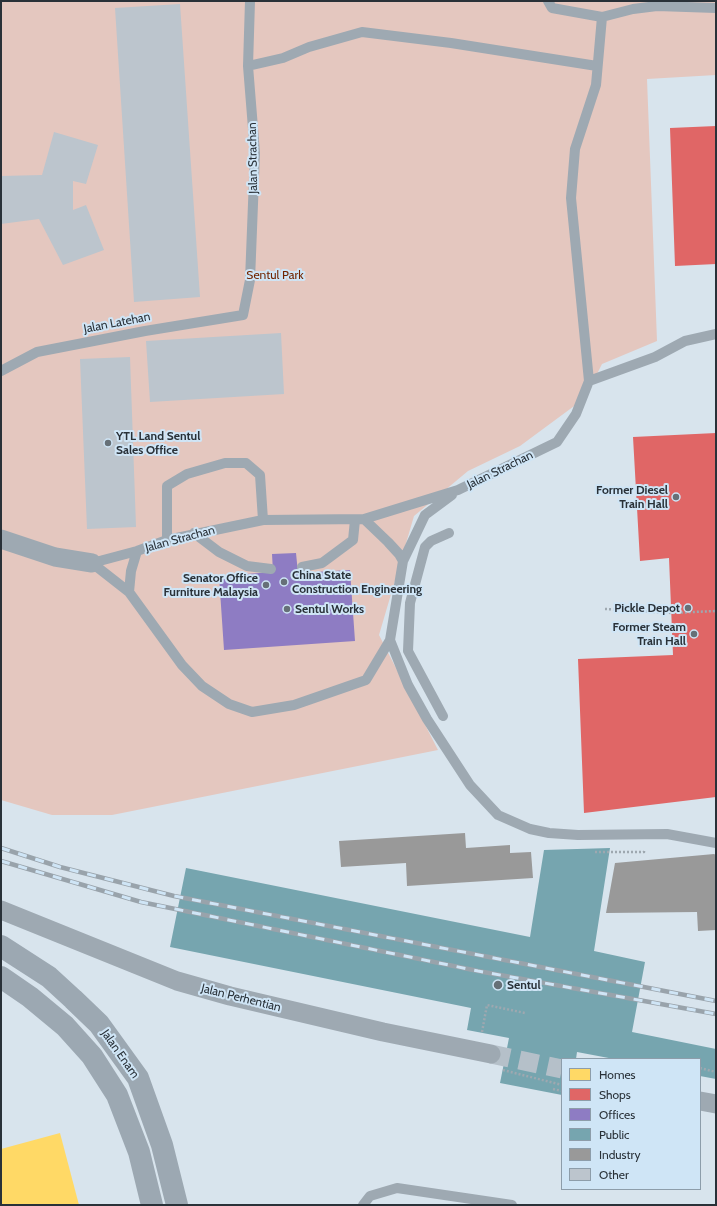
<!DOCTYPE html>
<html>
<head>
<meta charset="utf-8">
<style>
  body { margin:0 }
  #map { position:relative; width:717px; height:1206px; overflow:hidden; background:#d8e4ed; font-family:Cabin,sans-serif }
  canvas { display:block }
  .frame { position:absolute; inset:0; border:2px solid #293138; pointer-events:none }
  .legend { position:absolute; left:561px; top:1058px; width:140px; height:132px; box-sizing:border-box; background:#cfe5f6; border:1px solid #8d9daa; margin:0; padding:5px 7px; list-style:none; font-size:12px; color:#293138 }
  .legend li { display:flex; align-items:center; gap:8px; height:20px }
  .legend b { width:20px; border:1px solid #8d9daa }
</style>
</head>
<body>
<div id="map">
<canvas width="717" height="1206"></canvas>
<div class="frame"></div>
<ul class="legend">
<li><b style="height:11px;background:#ffd966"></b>Homes</li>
<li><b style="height:11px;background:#e06666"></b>Shops</li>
<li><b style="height:11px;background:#8e7cc3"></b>Offices</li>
<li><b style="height:11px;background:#76a5af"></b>Public</li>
<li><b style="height:11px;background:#999"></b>Industry</li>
<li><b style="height:11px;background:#bcc5cd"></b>Other</li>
</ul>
</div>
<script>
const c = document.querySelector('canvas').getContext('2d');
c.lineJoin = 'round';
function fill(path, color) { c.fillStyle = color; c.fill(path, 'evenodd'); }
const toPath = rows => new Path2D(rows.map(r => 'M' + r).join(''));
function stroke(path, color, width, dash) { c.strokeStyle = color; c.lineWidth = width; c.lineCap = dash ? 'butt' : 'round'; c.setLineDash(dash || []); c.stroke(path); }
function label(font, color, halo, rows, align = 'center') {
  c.font = font + ' Cabin,sans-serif'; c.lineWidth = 4; c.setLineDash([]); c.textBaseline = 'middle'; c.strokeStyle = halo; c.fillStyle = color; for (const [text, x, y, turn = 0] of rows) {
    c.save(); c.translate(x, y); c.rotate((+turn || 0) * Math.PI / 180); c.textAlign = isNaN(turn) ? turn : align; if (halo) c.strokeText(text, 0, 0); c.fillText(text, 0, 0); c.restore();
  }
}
fill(toPath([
  [1,1,716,1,716,75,647,79,657,341,602,364,585,398,520,446,468,471,414,516,379,635,438,750,112,815,52,815,1,800]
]), '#e4c7bf');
fill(toPath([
  [60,1133,79,1205,1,1205,1,1149]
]), '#ffd966');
fill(toPath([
  [716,126,716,264,675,266,670,128],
  [716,433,716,797,584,813,578,659,673,655,669,558,640,561,633,437]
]), '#e06666');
fill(toPath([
  [296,553,298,573,350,570,355,641,224,650,219,576,273,572,272,554]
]), '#8e7cc3');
fill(toPath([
  [610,848,594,951,645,962,632,1032,716,1049,716,1079,700,1076,700,1059,614,1059,577,1052,576,1059,562,1059,562,1095,500,1083,509,1038,467,1030,471,1008,170,947,186,868,530,937,544,850]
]), '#76a5af');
fill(toPath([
  [465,833,466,848,510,845,510,853,531,852,533,878,407,886,406,863,341,867,339,841],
  [714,854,716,855,716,930,698,931,697,912,606,913,615,863]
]), '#999');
fill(toPath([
  [180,4,200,297,134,302,115,8],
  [54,132,98,145,86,184,73,181,73,210,86,205,104,250,63,265,39,219,1,224,1,176,42,175],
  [281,333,284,394,150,402,146,341],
  [130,357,136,527,87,529,80,359]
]), '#bcc5cd');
stroke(toPath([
  [491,1054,562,1069]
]), '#b5c0c9', 19, [19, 10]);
stroke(toPath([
  [605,609,671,613,716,611],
  [595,852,644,852,644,850],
  [482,1032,487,1005,525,1013],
  [700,1068,716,1072],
  [503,1070,562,1085],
  [553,1089,562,1091]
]), '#9ea8b0', 2.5, [2, 2]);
stroke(toPath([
  [548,1,552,8,602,17],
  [248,66,283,58,309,47,362,32,451,43,597,66],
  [1,371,37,352,145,331,243,315,250,280,255,153,248,66,250,1],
  [589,381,655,357,685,341,716,334],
  [364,519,458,490,557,442,576,414,589,381,571,198,575,149,596,85,602,17,633,9,657,6,716,8],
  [194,533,219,552,247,566,271,569],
  [167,540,167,486,187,474,225,463,246,463,260,475,263,520],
  [92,563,129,592,182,665,202,686,229,704,252,712,294,705,366,680,390,640,403,561,425,515,452,495],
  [92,563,137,551,167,540,263,520,364,519,388,542,399,554,403,561],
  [302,567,322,563,353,540,355,520],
  [129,592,131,571,137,551],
  [390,640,408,685,427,719,470,785,498,815,530,829,549,833,578,835,667,834,716,843],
  [443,716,408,651,410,603,425,547,431,541,449,533],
  [363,1205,370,1196,397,1188,512,1205]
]), '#9ea9b2', 10);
stroke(toPath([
  [1,539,55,557,92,563],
  [1,910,177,981,230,996,383,1032,491,1054],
  [700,1101,716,1104]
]), '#9ea9b2', 19);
stroke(toPath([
  [1,946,49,977,73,999,99,1024,138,1078,162,1145,177,1205],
  [1,977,30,997,65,1026,92,1056,117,1095,139,1152,152,1205]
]), '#9ca8b2', 22);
const rail = toPath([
  [1,848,60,867,174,896,716,1001],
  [1,861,141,902,478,971,716,1014]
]);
stroke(rail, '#99a3ab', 4.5);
stroke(rail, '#cfe5f6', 3, [9]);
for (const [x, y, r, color] of [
  [108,443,4,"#667077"],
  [676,497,4,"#667077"],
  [284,582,4,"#667077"],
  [266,585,4,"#667077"],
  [688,608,4,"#667077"],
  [287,609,4,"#667077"],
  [694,634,4,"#667077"],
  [498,985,5,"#667077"]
]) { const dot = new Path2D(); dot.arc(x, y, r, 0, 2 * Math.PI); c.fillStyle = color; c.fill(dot); stroke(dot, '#cfe5f6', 1.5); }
label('12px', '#293138', '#cfe5f6', [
  ["Jalan Strachan",253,158,-91],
  ["Jalan Latehan",117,323,-11],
  ["Jalan Strachan",500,470,-26],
  ["Jalan Strachan",180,539,-15],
  ["Jalan Perhentian",241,998,14],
  ["Jalan Enam",120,1054,55]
]);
label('12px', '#722500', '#cfe5f6', [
  ["Sentul Park",275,275]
]);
label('bold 12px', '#293138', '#cfe5f6', [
  ["YTL Land Sentul",116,436],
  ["Sales Office",116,450],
  ["Former Diesel",668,490,"right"],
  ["Train Hall",668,504,"right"],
  ["China State",292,575],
  ["Construction Engineering",292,589],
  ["Senator Office",258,578,"right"],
  ["Furniture Malaysia",258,592,"right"],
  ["Pickle Depot",680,608,"right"],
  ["Sentul Works",295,609],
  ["Former Steam",686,627,"right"],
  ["Train Hall",686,641,"right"],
  ["Sentul",507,985]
], 'left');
</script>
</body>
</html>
